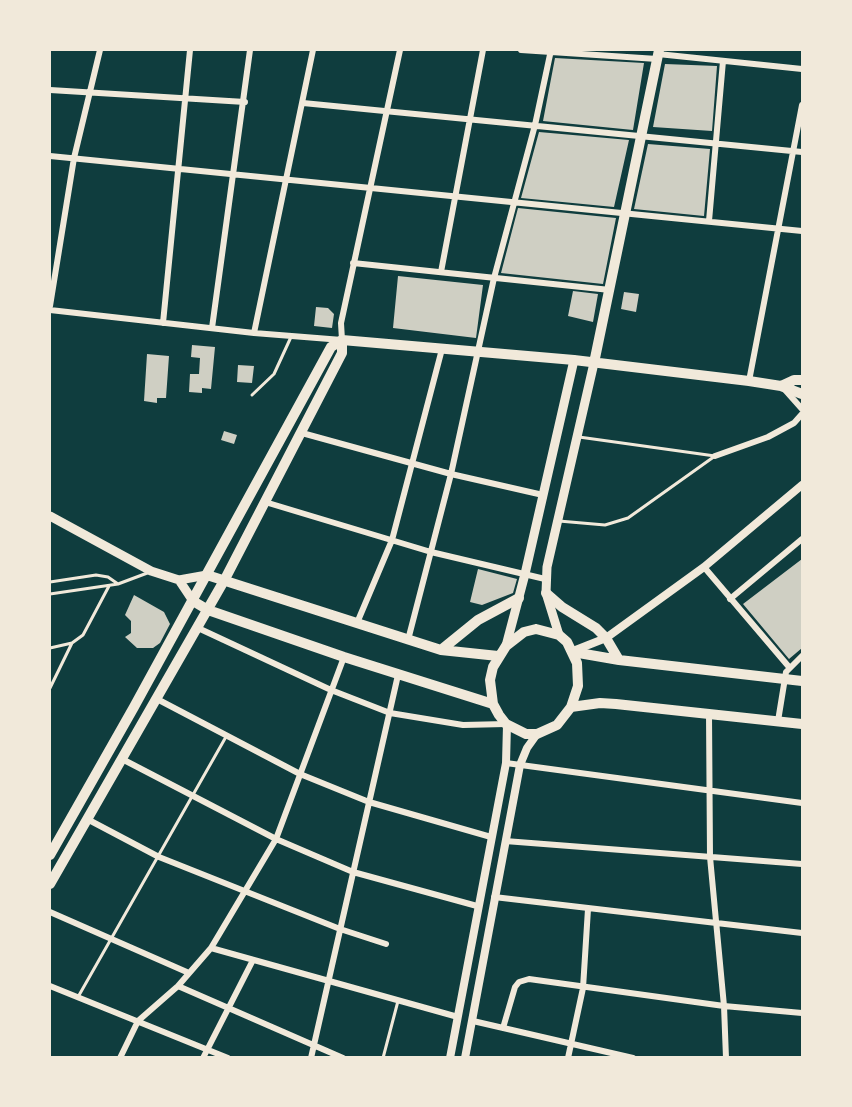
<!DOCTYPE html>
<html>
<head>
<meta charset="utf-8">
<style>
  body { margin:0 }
  #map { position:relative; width:852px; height:1107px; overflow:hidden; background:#0f3d3e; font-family:"Asap Condensed",sans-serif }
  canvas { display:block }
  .frame { position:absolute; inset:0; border:51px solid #f1e9da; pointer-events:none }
</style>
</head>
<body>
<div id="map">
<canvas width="852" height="1107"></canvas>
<div class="frame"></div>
</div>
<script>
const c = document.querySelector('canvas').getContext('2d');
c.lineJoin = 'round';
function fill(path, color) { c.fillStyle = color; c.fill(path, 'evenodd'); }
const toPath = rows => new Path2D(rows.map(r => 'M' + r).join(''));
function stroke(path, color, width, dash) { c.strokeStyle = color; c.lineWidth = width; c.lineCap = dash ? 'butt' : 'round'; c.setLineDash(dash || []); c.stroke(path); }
fill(toPath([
  [555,58,644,63,633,130,543,121],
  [665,64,717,66,712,131,653,127],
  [539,132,629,140,614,207,521,198],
  [648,144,710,149,704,216,634,209],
  [518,208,616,218,603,284,501,273],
  [398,276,483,285,476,338,393,328],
  [573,291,598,294,593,322,568,316],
  [624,292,639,294,636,312,621,309],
  [316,307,328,308,334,314,332,328,314,326],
  [192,345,215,347,211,389,202,388,202,393,189,392,190,374,199,374,200,358,191,357],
  [147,354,169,356,166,398,157,398,157,403,144,401],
  [238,365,254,366,252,383,237,382],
  [224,431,237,435,234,444,221,440],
  [802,559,802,648,789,659,743,604],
  [478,569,517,579,513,593,482,605,470,602],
  [134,595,164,612,170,624,160,643,153,648,137,648,125,637,131,633,131,621,125,615]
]), '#cfcfc3');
stroke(toPath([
  [252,395,274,374,291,337],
  [559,521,605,525,628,518,715,456,579,437],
  [50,582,96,575,108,577,118,584],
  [50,594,118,584,150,572],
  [50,648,72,643,83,635,109,586],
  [50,688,72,643],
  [78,997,227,735],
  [383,1058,398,1001]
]), '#f1e9da', 3);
stroke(toPath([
  [521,50,657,59],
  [658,54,802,69],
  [50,90,245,102],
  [303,103,802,152],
  [50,156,802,231],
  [709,221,723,61],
  [353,263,610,290],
  [441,272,483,50],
  [50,306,74,158,100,50],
  [50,310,254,333,342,340,341,323,400,50],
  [163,323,190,50],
  [212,328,250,50],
  [254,333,313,50],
  [749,381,802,105],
  [786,391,802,409],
  [302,433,451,474,543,495],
  [715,456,768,437,794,423,802,414],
  [265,502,431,552,545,579],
  [704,567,789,667],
  [730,599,802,539],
  [357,623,392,540,442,349],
  [198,628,331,690,390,713,463,725,506,724],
  [408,640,451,474,494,278,535,125,551,50],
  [157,699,300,774,369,802,491,837],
  [709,714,710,857,724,1006,726,1058],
  [778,721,786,672,802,656],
  [122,759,276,839,353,872,477,906],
  [506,763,802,803],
  [87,819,159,857,340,929,386,944],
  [505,841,802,864],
  [494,897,802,933],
  [50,912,189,973],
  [211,948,458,1017],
  [50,986,228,1058],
  [178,986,343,1058],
  [473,1021,633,1058],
  [503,1028,515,987,519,982,529,979,724,1006,802,1013],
  [120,1058,138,1021,178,986,211,948,276,839,344,657],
  [203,1058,253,960],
  [311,1058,398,675],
  [568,1058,583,988,588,909]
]), '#f1e9da', 6);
stroke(toPath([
  [573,651,606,638,704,567,802,485],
  [450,1058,506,763,507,725],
  [465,1058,520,765,527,748,537,734]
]), '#f1e9da', 8);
stroke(toPath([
  [50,516,151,571,179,580,207,575],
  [179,580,193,601],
  [559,635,546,593,547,567,594,363],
  [506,646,525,574,574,360]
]), '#f1e9da', 9);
stroke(toPath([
  [342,340,574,360,749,381,781,386,802,394],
  [594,363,659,50],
  [781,386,794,380,802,380],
  [207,575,441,650,498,656],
  [546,593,562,607,596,628,606,638,619,660],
  [193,601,208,610,344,657,493,704],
  [536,629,559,635,567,642,577,663,578,686,571,707,557,725,537,734,526,734,506,724,499,715,493,704,490,680,493,667,506,646,524,632,536,629],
  [441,650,478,620,519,598],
  [573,652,619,660,802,681],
  [571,707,600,703,616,704,802,724],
  [50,855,134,707,331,347,342,340],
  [50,884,225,579,342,353,342,340]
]), '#f1e9da', 10);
</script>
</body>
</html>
